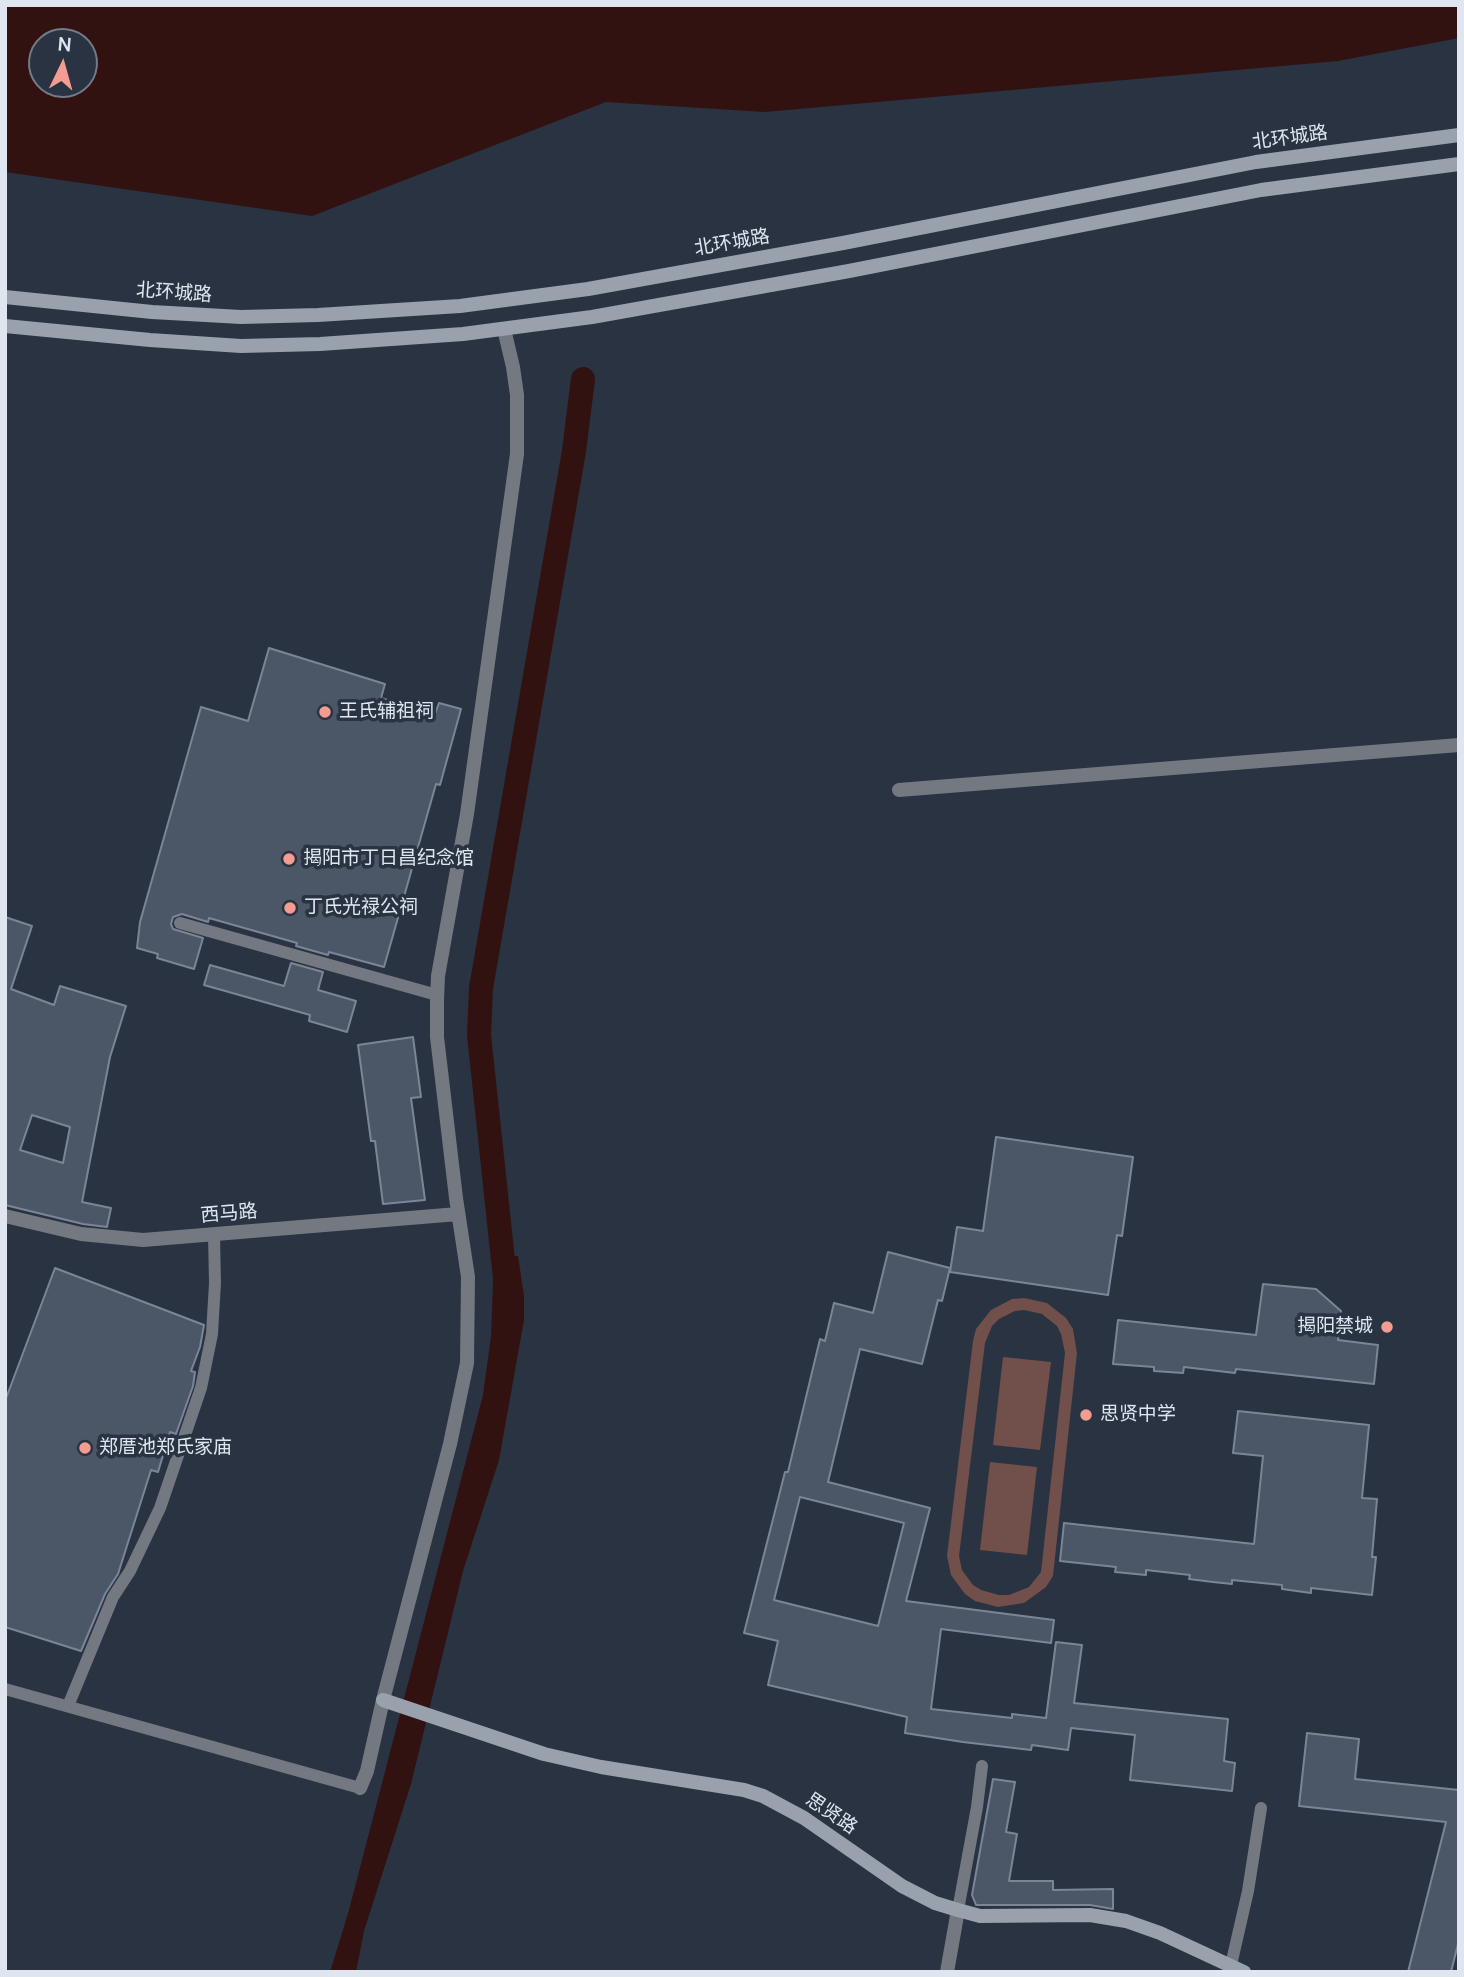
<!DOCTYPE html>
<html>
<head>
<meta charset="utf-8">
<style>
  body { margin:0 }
  #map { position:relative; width:1464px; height:1977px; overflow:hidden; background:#293342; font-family:Manrope,sans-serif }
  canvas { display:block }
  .frame { position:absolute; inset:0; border:7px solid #dfe6ef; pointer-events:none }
  .north { position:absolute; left:28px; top:28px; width:70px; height:70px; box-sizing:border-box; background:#293342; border:2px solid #727b87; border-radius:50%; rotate:5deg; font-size:19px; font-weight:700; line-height:28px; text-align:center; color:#dfe6ef }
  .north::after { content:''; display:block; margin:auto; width:24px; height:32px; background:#f59c92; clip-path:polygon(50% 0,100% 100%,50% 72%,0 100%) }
</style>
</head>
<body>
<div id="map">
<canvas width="1464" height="1977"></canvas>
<div class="frame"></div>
<div class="north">N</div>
</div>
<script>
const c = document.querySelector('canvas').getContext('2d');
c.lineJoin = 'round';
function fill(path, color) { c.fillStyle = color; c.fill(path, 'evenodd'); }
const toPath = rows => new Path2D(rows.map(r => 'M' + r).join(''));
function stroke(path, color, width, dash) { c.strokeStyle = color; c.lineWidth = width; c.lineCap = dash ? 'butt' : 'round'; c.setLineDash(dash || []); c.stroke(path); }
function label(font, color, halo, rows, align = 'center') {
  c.font = font + ' Manrope,"Noto Sans SC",sans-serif'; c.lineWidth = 7; c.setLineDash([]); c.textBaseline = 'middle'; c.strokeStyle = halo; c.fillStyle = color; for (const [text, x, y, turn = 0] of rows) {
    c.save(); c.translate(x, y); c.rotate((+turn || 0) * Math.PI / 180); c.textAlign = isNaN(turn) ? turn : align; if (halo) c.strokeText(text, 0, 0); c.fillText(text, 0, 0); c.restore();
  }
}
fill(toPath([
  [1024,1298,1047,1303,1066,1318,1073,1329,1077,1353,1053,1576,1046,1587,1024,1603,998,1607,975,1601,965,1594,951,1575,947,1556,973,1341,976,1329,991,1310,1012,1299],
  [1024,1310,1042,1314,1057,1326,1061,1334,1065,1353,1041,1572,1029,1587,1009,1595,999,1595,981,1590,973,1585,962,1570,959,1556,985,1343,992,1326,999,1319,1015,1311],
  [1003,1357,1051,1362,1040,1450,993,1445],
  [990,1462,1037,1467,1027,1555,980,1550]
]), '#714f4b');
fill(toPath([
  [5,5,1459,5,1459,38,1338,61,765,112,606,102,312,216,5,172],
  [42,42,84,42,84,84,42,84],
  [518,1256,524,1296,524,1320,499,1460,463,1571,411,1784,364,1931,356,1972,330,1972,349,1910,483,1395,491,1336,494,1257]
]), '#321210');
stroke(toPath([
  [506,1288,479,1035,481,988,574,451,583,379]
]), '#321210', 24);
const building = toPath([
  [269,648,385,684,381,698,435,714,439,703,461,709,440,785,436,784,384,967,329,952,328,955,296,946,297,943,209,918,208,922,182,914,173,917,171,924,173,929,203,938,194,969,157,958,158,954,137,948,140,922,201,707,248,721,269,648],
  [5,917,32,926,11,989,54,1005,60,986,126,1006,110,1057,82,1202,111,1208,107,1227,83,1224,5,1205,5,917],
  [32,1115,70,1127,63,1163,20,1150,32,1115],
  [291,963,323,972,318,990,356,1001,347,1032,309,1021,310,1015,204,985,210,965,284,986,291,963],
  [413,1037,421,1097,411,1098,425,1200,383,1204,375,1141,371,1141,358,1045,413,1037],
  [996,1137,1133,1157,1122,1236,1117,1235,1108,1295,950,1272,957,1227,983,1231,996,1137],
  [888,1252,950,1268,942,1301,938,1300,922,1364,860,1349,828,1482,930,1508,906,1601,1054,1620,1051,1643,941,1629,931,1709,1012,1718,1012,1714,1046,1718,1056,1642,1082,1645,1074,1703,1228,1719,1224,1761,1235,1763,1232,1791,1130,1780,1135,1735,1071,1728,1068,1750,1032,1745,1031,1750,963,1742,905,1733,907,1717,768,1685,778,1641,744,1633,785,1472,788,1472,820,1339,825,1341,834,1303,873,1313,888,1252],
  [800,1497,904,1523,878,1626,774,1600,800,1497],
  [55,1268,204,1325,200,1347,191,1371,195,1372,193,1386,176,1434,170,1432,158,1472,151,1470,118,1574,105,1594,81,1651,5,1627,5,1401,55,1268],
  [1263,1284,1316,1289,1341,1311,1338,1340,1378,1345,1374,1384,1236,1369,1235,1373,1184,1367,1183,1373,1154,1371,1154,1367,1113,1364,1118,1320,1256,1335,1263,1284],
  [1238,1411,1369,1425,1362,1498,1377,1499,1372,1557,1376,1557,1372,1595,1311,1588,1311,1593,1282,1589,1282,1585,1232,1580,1232,1584,1213,1582,1189,1579,1190,1575,1146,1570,1146,1575,1115,1572,1116,1567,1060,1561,1064,1523,1254,1544,1263,1456,1233,1453,1238,1411],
  [1307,1733,1359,1739,1355,1779,1459,1790,1459,1940,1451,1972,1408,1972,1446,1822,1299,1806,1307,1733],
  [993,1779,1015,1782,1006,1832,1017,1834,1009,1881,1053,1881,1053,1890,1113,1889,1113,1909,1090,1905,976,1905,972,1895,993,1779]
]);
fill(building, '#4b5666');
stroke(building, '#7a8697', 2);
stroke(toPath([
  [180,923,437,995],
  [5,1689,360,1788],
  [68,1706,113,1597,130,1571,160,1508,201,1388,212,1334,215,1283,214,1235],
  [958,1910,977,1807,982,1766],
  [1231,1965,1248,1891,1261,1808]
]), '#747981', 12);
stroke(toPath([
  [899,790,1459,745],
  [5,1216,81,1234,143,1240,458,1214],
  [360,1788,367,1771,383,1700,450,1444,467,1363,468,1277,456,1198,437,1037,437,1000,438,976,467,814,517,454,517,395,513,367,504,329],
  [947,1972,958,1910]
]), '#747981', 14);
stroke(toPath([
  [5,297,152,312,241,317,318,315,460,306,588,289,843,243,1256,162,1459,135],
  [5,326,150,340,241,346,320,344,463,334,592,317,849,271,1261,190,1459,164],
  [383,1700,544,1754,601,1767,744,1790,763,1796,804,1818,902,1886,935,1903,958,1910,980,1916,1090,1915,1126,1921,1160,1933,1244,1972]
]), '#99a1ad', 14);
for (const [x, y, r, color] of [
  [325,712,7,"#f59c92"],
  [289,859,7,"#f59c92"],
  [290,908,7,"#f59c92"],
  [1387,1327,7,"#f59c92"],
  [1086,1415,7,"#f59c92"],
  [85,1448,7,"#f59c92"]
]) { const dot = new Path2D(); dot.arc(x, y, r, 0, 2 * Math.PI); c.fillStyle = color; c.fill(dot); stroke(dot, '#293342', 2.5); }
label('19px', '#dfe6ef', '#293342', [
  ["北环城路",1290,138,-8],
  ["北环城路",732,243,-10],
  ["北环城路",174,293,4],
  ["西马路",229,1214,-5],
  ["思贤路",831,1814,34]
]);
label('19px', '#dfe6ef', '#293342', [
  ["王氏辅祖祠",339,712],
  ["揭阳市丁日昌纪念馆",303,859],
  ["丁氏光禄公祠",304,908],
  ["揭阳禁城",1373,1327,"right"],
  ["思贤中学",1100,1415],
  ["郑厝池郑氏家庙",99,1448]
], 'left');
</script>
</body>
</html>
